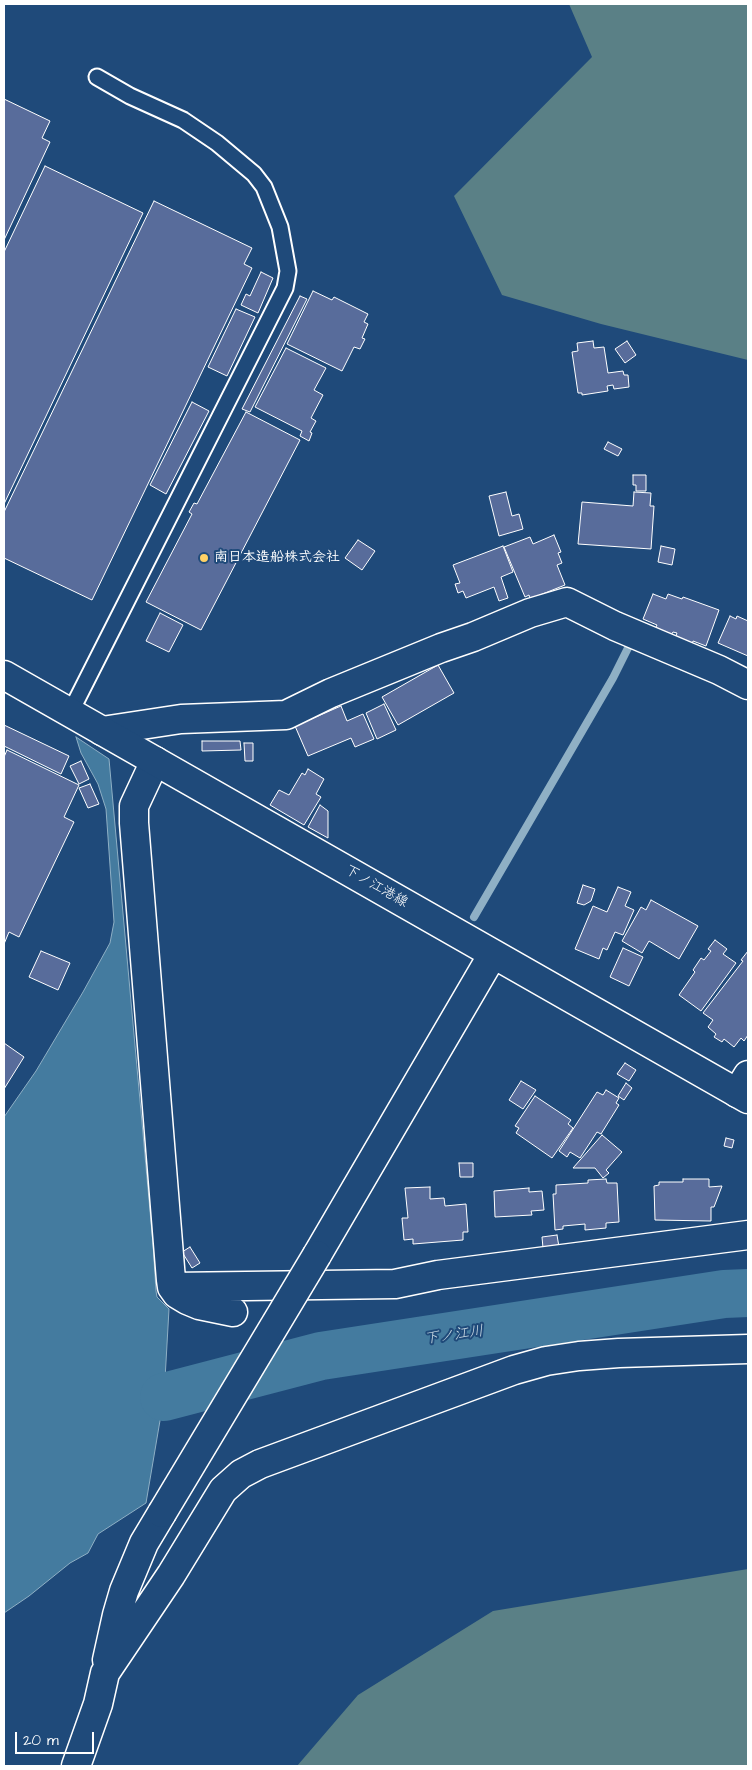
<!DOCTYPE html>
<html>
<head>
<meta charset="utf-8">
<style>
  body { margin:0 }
  #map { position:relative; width:752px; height:1770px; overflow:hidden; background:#1f4a7a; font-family:"Architects Daughter",sans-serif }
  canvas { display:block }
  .frame { position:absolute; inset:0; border:5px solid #fff; pointer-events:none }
  .scale { position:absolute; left:15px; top:1732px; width:79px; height:22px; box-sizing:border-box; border:2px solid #fff; border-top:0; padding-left:6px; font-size:15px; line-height:18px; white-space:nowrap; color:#fff; -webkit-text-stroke:4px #1f4a7a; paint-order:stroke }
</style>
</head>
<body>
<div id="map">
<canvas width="752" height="1770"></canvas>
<div class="frame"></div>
<div class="scale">20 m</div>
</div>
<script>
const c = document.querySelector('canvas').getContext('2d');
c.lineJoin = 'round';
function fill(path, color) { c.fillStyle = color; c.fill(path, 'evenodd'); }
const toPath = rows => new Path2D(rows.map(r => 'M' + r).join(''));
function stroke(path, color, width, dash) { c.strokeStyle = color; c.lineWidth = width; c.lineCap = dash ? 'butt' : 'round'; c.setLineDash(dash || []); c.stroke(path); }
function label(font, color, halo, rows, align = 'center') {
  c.font = font + ' "Architects Daughter","Klee One",sans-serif'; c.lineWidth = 4; c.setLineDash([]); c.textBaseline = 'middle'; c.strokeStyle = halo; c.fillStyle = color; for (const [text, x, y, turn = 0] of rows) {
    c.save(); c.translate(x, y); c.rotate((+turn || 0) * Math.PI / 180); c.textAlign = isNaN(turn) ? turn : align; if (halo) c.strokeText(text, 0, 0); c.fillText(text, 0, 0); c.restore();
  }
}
fill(toPath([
  [569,4,748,4,748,360,601,324,502,295,454,196,592,57],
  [748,1569,748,1766,297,1766,358,1695,493,1611]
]), '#5a8086');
const water = toPath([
  [76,737,109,759,153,1244,156,1291,157,1297,169,1309,164,1397,146,1503,98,1534,88,1553,70,1563,29,1596,4,1613,4,1117,36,1071,83,992,110,943,114,922,106,809,98,784,81,753,76,737]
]);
fill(water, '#447b9f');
stroke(water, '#8fb0c5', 1);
stroke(toPath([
  [474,917,613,678,630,644]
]), '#8fb0c5', 8);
stroke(toPath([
  [164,1397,321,1356,724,1294,748,1293]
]), '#447b9f', 48);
const building = toPath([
  [4,99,50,121,42,138,50,142,4,240,4,99],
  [45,166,143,213,4,504,4,252,45,166],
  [154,201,252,248,244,264,252,268,92,600,4,558,4,512,154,201],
  [261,272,273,278,258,313,241,305,246,294,250,296,261,272],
  [313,291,332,300,334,297,368,314,364,322,368,324,362,338,365,339,360,349,354,347,342,371,287,344,313,291],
  [300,296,307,299,250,412,242,409,300,296],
  [236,309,255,317,227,376,208,367,236,309],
  [593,341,594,348,604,347,608,373,623,371,624,375,628,375,629,387,614,389,613,385,607,386,608,391,582,395,582,393,578,393,572,352,578,351,577,343,593,341],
  [627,341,636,355,625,363,615,349,627,341],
  [286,348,326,368,314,390,323,395,311,418,316,421,310,432,312,433,309,441,300,436,302,431,255,407,286,348],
  [192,402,209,411,166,494,150,485,192,402],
  [246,412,300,440,201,630,146,602,192,514,189,512,194,503,197,504,246,412],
  [608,442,622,449,618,456,604,449,608,442],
  [633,475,646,475,646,491,636,491,636,485,633,485,633,475],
  [506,492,512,516,519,514,523,529,499,536,489,496,506,492],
  [634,492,651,493,650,506,654,506,651,549,578,544,582,502,633,506,634,492],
  [554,535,561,552,558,553,562,563,557,565,565,585,530,599,529,595,525,597,504,547,530,537,533,544,554,535],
  [358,540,375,551,362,570,345,558,358,540],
  [503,546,513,572,501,577,508,598,499,601,494,587,466,598,463,591,458,593,455,584,460,583,453,565,503,546],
  [661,546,675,549,672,565,658,562,661,546],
  [653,594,666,599,668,594,682,599,683,597,719,610,706,646,693,641,692,644,675,638,677,633,673,632,671,635,655,629,657,625,643,619,653,594],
  [160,613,183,625,169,652,146,641,160,613],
  [730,616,736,619,737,616,748,621,748,656,718,643,730,616],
  [438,665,454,693,398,725,382,697,438,665],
  [384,704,396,730,377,739,366,713,384,704],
  [341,706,347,721,363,714,374,739,355,747,351,738,308,756,295,726,341,706],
  [4,725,69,756,61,774,4,746,4,725],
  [202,741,240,741,241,750,202,751,202,741],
  [244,743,253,743,253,761,245,761,244,743],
  [7,750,79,785,64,817,74,822,19,937,9,932,4,944,4,757,7,750],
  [81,761,89,779,79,784,70,766,81,761],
  [308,769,324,779,316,794,321,797,304,825,270,805,279,790,289,795,302,773,305,775,308,769],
  [90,784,99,804,88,808,79,788,90,784],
  [320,805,328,811,328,838,308,827,320,805],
  [583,885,595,889,591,901,584,905,577,903,583,885],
  [618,887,631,892,625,906,634,910,623,935,615,932,607,950,603,948,599,959,575,949,593,906,607,912,618,887],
  [651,900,698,926,679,959,649,941,642,953,622,941,641,907,646,910,651,900],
  [715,940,727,949,723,954,736,963,701,1011,679,995,695,972,693,970,701,958,704,960,711,951,708,949,715,940],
  [623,948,643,957,629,986,610,977,623,948],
  [41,951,70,963,58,990,29,977,41,951],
  [748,951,748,1035,744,1041,741,1038,734,1047,724,1039,722,1042,714,1037,716,1034,708,1027,713,1020,703,1013,743,961,741,960,748,951],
  [4,1043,24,1057,4,1089,4,1043],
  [625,1063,636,1070,629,1081,617,1074,625,1063],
  [521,1081,536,1090,523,1109,509,1100,521,1081],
  [626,1083,632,1088,624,1100,618,1096,626,1083],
  [606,1090,619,1098,616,1103,619,1105,601,1134,597,1132,580,1158,570,1152,567,1157,559,1151,597,1092,603,1095,606,1090],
  [535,1096,571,1120,568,1124,573,1128,552,1158,516,1133,519,1128,515,1126,535,1096],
  [602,1135,622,1152,606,1170,609,1173,603,1178,595,1168,573,1168,602,1135],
  [726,1138,734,1140,732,1148,724,1146,726,1138],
  [459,1163,473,1163,473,1177,460,1177,459,1163],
  [606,1179,607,1183,617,1183,619,1222,606,1223,606,1228,585,1230,585,1224,563,1226,563,1229,555,1230,553,1194,556,1194,556,1185,588,1183,588,1180,606,1179],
  [683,1179,709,1179,709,1187,722,1186,714,1207,711,1207,711,1221,655,1220,654,1186,659,1185,659,1182,683,1182,683,1179],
  [430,1187,430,1199,444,1198,445,1206,466,1204,468,1232,463,1232,463,1240,413,1244,413,1239,404,1240,402,1218,408,1218,405,1188,430,1187],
  [529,1188,529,1192,542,1191,544,1210,531,1211,532,1215,495,1217,494,1191,529,1188],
  [557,1235,559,1247,543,1248,542,1237,557,1235],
  [190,1247,200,1263,192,1268,182,1252,190,1247]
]);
fill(building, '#586c9b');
stroke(building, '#fff', 1);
const lane = toPath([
  [70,713,285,288,288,271,280,227,264,187,254,174,217,143,183,120,130,96,97,77]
]);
const street = toPath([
  [102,731,181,719,286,715,331,693,441,648,473,637,530,613,567,602,615,626,719,670,748,685],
  [155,761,134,806,134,823,171,1280,172,1287,177,1294,187,1300,199,1305,233,1312],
  [737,1093,748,1075],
  [172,1287,395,1284,438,1275,748,1235]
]);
const secondary = toPath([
  [4,675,748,1099],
  [317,1255,493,954],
  [107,1660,117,1615,124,1591,144,1543,162,1513],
  [76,1766,98,1704,105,1673,171,1575,223,1490,241,1474,260,1464,514,1370,546,1361,579,1356,619,1353,748,1349]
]);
stroke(lane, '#fff', 19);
stroke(street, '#fff', 31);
stroke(secondary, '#fff', 31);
stroke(lane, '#1f4a7a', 15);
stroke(street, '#1f4a7a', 28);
stroke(secondary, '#1f4a7a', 28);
const secondaryBridge = toPath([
  [162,1513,317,1255]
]);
stroke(secondaryBridge, '#fff', 31, []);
stroke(secondaryBridge, '#1f4a7a', 28);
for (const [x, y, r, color] of [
  [204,558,5,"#ffd166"]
]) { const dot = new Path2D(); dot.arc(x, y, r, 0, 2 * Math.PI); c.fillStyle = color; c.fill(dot); stroke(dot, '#1f4a7a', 2); }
label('bold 14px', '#fff', '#1f4a7a', [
  ["南日本造船株式会社",214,558]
], 'left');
label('14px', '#fff', '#1f4a7a', [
  ["下ノ江港線",376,887,30]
]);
label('italic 15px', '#d0dee7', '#1f4a7a', [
  ["下ノ江川",454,1336,-8]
]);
</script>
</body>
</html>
